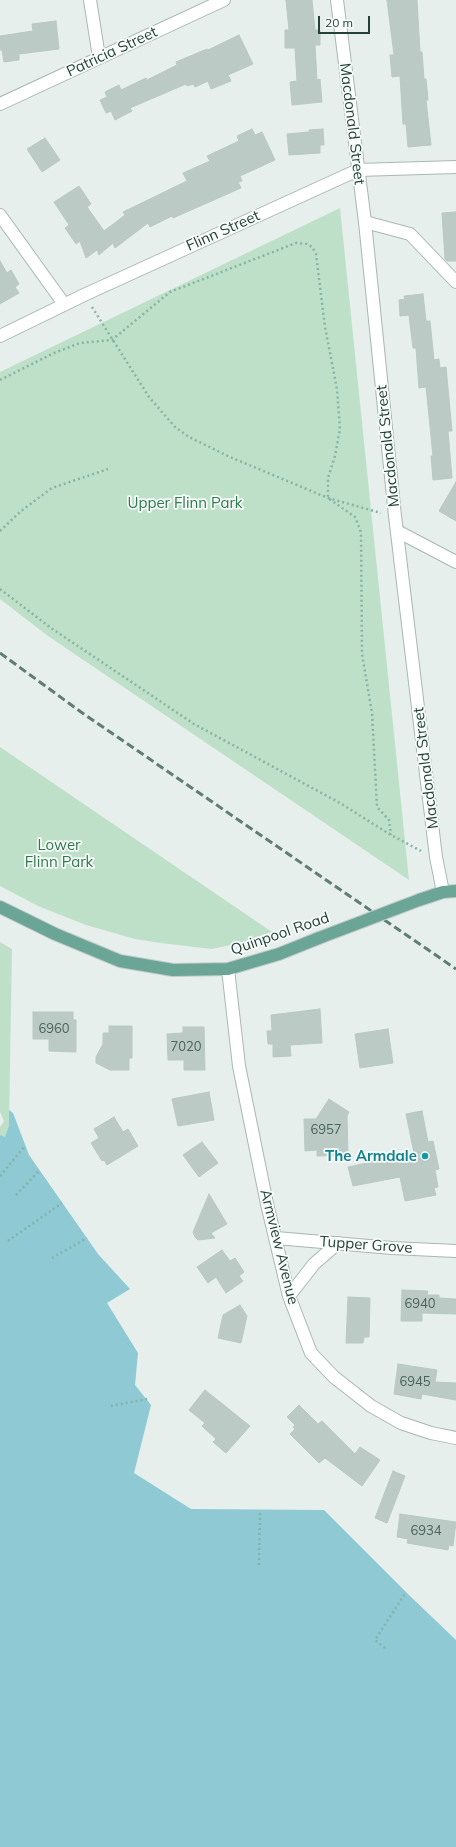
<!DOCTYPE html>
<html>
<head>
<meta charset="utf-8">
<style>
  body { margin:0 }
  #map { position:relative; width:456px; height:1847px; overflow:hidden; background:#e6efeb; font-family:Mulish,sans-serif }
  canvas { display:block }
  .scale { position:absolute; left:318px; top:16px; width:52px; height:18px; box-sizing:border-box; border:2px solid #24423a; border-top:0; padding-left:5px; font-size:12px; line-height:14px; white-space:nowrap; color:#24423a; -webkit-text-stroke:3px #f7fbf9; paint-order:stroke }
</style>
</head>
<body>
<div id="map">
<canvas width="456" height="1847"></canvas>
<div class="scale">20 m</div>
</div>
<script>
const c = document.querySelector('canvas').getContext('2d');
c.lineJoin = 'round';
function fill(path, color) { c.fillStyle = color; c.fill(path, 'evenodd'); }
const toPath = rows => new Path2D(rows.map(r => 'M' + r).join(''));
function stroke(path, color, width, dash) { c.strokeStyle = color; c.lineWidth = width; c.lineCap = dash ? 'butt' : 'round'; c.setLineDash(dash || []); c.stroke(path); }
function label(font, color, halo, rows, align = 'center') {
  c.font = font + ' Mulish,sans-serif'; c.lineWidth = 3.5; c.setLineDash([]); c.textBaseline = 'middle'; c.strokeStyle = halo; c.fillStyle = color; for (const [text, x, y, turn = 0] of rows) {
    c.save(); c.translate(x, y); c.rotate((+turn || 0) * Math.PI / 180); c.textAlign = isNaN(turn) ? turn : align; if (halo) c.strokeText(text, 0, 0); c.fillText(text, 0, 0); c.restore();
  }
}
fill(toPath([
  [340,208,409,880,48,636,0,599,0,372],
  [0,747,272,932,240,943,212,949,161,943,135,939,86,925,38,906,0,886],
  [0,942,12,949,9,1125,5,1138,0,1135,0,1127,4,1121,0,1112]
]), '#bfe0c8');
fill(toPath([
  [9,1110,13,1113,29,1155,98,1254,130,1289,107,1303,138,1353,135,1385,151,1405,134,1473,191,1509,324,1510,410,1596,456,1640,456,1847,0,1847,0,1135,5,1137,9,1125]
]), '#8ec9d4');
const building = toPath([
  [286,0,312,0,315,30,320,30,320,45,315,45,317,80,320,79,322,102,292,105,290,82,297,81,295,48,285,48,285,30,289,30,286,0],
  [387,0,417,0,420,52,422,52,424,79,426,79,428,100,426,100,431,145,408,147,406,124,403,124,400,76,392,77,390,55,394,55,387,0],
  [56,21,59,49,19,54,19,60,4,62,2,50,0,50,0,36,33,31,32,24,56,21],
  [239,35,253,64,228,75,231,81,211,89,208,81,195,87,193,84,187,86,186,84,130,108,132,111,115,120,111,111,106,113,100,100,107,97,105,92,119,85,121,90,146,78,147,80,177,65,176,62,207,49,208,50,239,35],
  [252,129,255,135,262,132,275,160,240,176,242,181,238,182,241,188,173,218,172,216,150,227,148,223,115,248,113,243,99,255,97,250,86,258,80,241,76,244,65,228,69,225,54,202,79,186,91,204,87,207,104,231,125,215,123,212,187,181,183,173,210,161,207,156,239,141,237,136,252,129],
  [323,129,324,145,320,145,320,153,289,155,287,134,309,132,309,130,323,129],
  [45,138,60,160,42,172,27,149,45,138],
  [456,212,456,261,447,261,445,259,442,213,456,212],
  [0,261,7,273,11,270,19,284,15,287,19,293,0,304,0,261],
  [423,294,426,321,430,321,434,360,439,359,440,368,446,367,452,431,448,431,452,478,433,480,431,456,433,456,426,387,419,388,416,348,413,348,409,315,400,316,399,300,405,299,404,296,423,294],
  [456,482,456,521,439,511,456,482],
  [320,1009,322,1043,290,1045,291,1056,273,1057,273,1044,268,1044,267,1031,272,1031,271,1015,320,1009],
  [33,1012,73,1012,73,1020,76,1020,76,1052,49,1051,49,1039,33,1039,33,1012],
  [109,1026,132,1026,132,1058,129,1058,129,1070,110,1070,96,1063,96,1057,103,1044,103,1033,109,1033,109,1026],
  [183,1027,204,1027,205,1070,184,1070,184,1060,168,1060,167,1034,183,1033,183,1027],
  [388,1029,393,1063,360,1068,355,1034,388,1029],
  [209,1092,214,1120,178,1126,172,1099,209,1092],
  [329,1099,349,1112,347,1116,348,1155,317,1156,317,1150,305,1151,304,1119,316,1119,329,1099],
  [422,1111,428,1142,433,1141,439,1169,435,1170,438,1187,434,1188,436,1195,405,1201,400,1177,353,1186,348,1167,414,1153,406,1114,422,1111],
  [114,1117,123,1132,128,1129,138,1146,107,1165,104,1160,102,1161,91,1143,99,1138,94,1129,114,1117],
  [202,1142,218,1163,199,1177,183,1155,202,1142],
  [209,1194,227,1224,211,1233,215,1238,198,1240,195,1237,193,1232,209,1194],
  [222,1250,230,1261,235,1258,244,1272,239,1276,243,1281,226,1293,216,1277,208,1283,197,1267,222,1250],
  [402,1290,428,1291,427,1295,439,1295,439,1298,456,1299,456,1314,422,1313,422,1321,401,1321,402,1290],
  [348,1297,370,1298,369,1337,364,1337,363,1343,346,1343,348,1297],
  [240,1305,247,1316,241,1343,218,1338,223,1315,240,1305],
  [398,1364,437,1370,435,1382,456,1383,456,1400,422,1394,421,1399,394,1394,398,1364],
  [205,1390,250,1426,226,1453,213,1442,216,1439,202,1426,205,1423,189,1410,205,1390],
  [299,1405,318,1424,322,1421,355,1454,360,1447,380,1460,362,1486,325,1458,319,1463,290,1434,295,1429,293,1427,295,1425,287,1417,299,1405],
  [393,1471,405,1476,387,1523,375,1518,393,1471],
  [400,1514,456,1522,453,1546,449,1545,448,1550,407,1543,408,1539,397,1537,400,1514]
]);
fill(building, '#bbcac4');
stroke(building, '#b8c9c2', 1);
const minor = toPath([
  [90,0,99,57],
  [0,104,224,0],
  [0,215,64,304],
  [365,222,410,234,456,282],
  [0,336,84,295,358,170,456,167],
  [397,531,456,562],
  [276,1238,392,1248,456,1251]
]);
const tertiary = toPath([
  [337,0,365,222,395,516,436,857,443,892],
  [228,969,239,1066,267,1204,289,1296,311,1353,334,1377,371,1406,401,1423,431,1433,456,1438],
  [289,1296,314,1264,338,1243]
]);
const primary = toPath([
  [419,900,443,892,456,891],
  [0,907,55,934,120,961,173,970,228,969,279,954,319,938]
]);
stroke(minor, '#a8b8b2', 14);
stroke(tertiary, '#a8b8b2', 14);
stroke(primary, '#c2cac8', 14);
stroke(toPath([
  [92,307,149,397,175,427,189,437,230,457,328,498,381,513],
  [0,380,54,353,80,343,112,340,170,292,296,243,307,244,312,247,316,254,325,327,337,389,340,429,335,456,328,478,328,498,355,517,361,532,362,654,372,713,377,807,389,820,391,835],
  [0,531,21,511,52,488,108,469],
  [0,589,51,628,194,724,340,803,391,835,421,851],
  [0,1176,25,1146],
  [16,1195,39,1171],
  [8,1241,62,1203],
  [52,1258,87,1238],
  [111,1406,147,1399],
  [259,1565,260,1510],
  [385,1648,375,1640,406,1592]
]), '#86b3a5', 2.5, [2, 3]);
stroke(minor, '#fff', 12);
stroke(tertiary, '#fff', 12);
stroke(primary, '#6aa596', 12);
stroke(toPath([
  [0,653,81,712,456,969]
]), '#5f7d75', 3, [8, 4]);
const primaryBridge = toPath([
  [319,938,419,900]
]);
stroke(primaryBridge, '#c2cac8', 14, []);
stroke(primaryBridge, '#6aa596', 12);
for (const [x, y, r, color] of [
  [425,1156,4,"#0f9aa8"]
]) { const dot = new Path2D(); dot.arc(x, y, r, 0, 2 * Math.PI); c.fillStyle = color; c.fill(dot); stroke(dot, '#f7fbf9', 1.5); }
label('13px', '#4a645c', null, [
  ["6960",54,1029],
  ["7020",186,1047],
  ["6957",326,1130],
  ["6940",420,1304],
  ["6945",415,1382],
  ["6934",426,1531]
]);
label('15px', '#24423a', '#f7fbf9', [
  ["Patricia Street",112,52,-25],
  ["Macdonald Street",352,124,83],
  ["Flinn Street",223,231,-24],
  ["Macdonald Street",388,446,-96],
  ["Macdonald Street",426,768,-97],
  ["Quinpool Road",280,934,-19],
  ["Tupper Grove",366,1245,4],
  ["Armview Avenue",279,1247,76]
]);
label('15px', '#2d7a4b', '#f7fbf9', [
  ["Upper Flinn Park",185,503],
  ["Lower",59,845],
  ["Flinn Park",59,862]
]);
label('bold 15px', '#0d838f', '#f7fbf9', [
  ["The Armdale",417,1156]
], 'right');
</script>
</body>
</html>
